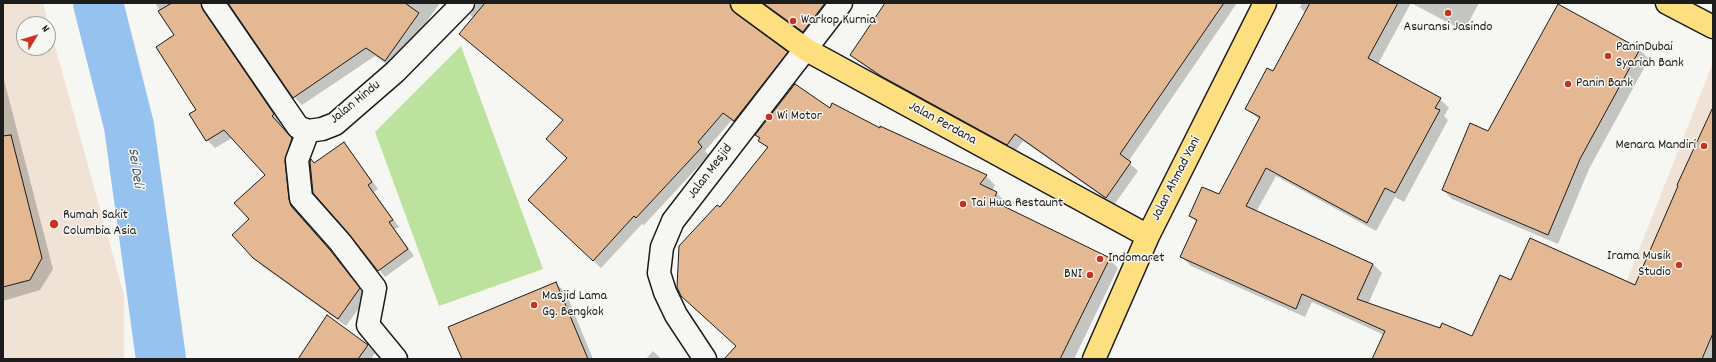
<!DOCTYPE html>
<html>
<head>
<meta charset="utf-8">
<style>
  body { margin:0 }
  #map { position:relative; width:1716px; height:362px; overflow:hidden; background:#f6f6f2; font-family:Dekko,sans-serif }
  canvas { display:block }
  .frame { position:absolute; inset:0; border:4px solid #1c1c1c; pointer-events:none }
  .north { position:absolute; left:16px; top:16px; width:40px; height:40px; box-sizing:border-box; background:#f6f6f2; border:1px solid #9f9f9c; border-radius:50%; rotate:52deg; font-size:11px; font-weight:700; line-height:16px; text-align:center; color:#1c1c1c }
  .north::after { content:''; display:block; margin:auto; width:14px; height:18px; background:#c8321e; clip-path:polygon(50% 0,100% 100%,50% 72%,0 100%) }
</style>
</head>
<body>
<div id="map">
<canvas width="1716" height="362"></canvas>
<div class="frame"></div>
<div class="north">N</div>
</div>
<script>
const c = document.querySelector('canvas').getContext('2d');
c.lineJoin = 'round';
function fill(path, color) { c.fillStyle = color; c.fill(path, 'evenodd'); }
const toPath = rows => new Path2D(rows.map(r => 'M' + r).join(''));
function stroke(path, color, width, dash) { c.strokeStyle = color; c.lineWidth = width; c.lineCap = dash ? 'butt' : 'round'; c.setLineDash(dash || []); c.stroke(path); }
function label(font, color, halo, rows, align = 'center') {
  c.font = font + ' Dekko,sans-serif'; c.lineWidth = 3; c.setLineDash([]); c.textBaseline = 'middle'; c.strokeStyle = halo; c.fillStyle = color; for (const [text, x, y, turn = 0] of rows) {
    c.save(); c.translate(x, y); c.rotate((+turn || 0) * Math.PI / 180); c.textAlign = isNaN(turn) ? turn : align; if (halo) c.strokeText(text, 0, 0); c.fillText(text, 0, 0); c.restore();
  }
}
fill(toPath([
  [3,3,43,3,124,295,124,359,3,359],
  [24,24,48,24,48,48,24,48],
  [1712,65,1713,66,1713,333,1622,293]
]), '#f0e3d6');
fill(toPath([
  [461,46,543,269,439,306,375,132]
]), '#bce29d');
fill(toPath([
  [155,3,212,3,208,13,210,19,282,123,280,124,300,147,296,208,299,215,338,259,367,297,346,326,262,266,254,257,251,219,266,175,232,138,215,148,207,140,175,36],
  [229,3,440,3,393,69,375,56,302,105,294,97],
  [476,3,741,3,737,11,738,17,787,53,795,61,743,128,731,121,705,151,709,155,644,225,642,224,601,268,537,208,568,159,547,139,563,120,469,42,474,18,470,15,476,6],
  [762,3,833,3,811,39],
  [886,3,1237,3,1128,162,1138,171,1114,205,1023,141,1015,152,890,84,859,62,851,54],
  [1302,3,1479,3,1464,31,1411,3,1378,64,1440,99,1449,108,1444,116,1448,120,1404,202,1395,197,1376,231,1276,176,1256,212,1373,264,1382,273,1368,304,1440,330,1473,337,1512,281,1636,287,1713,109,1713,359,1373,359,1384,335,1312,302,1305,317,1191,266,1182,257,1197,222,1190,216,1219,195,1260,120,1246,109,1274,72,1305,13,1300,7],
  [1559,5,1640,50,1649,59,1589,169,1558,244,1452,199,1443,190,1489,132],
  [3,76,53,269,40,290,3,301],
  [830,109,880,129,986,176,995,185,992,191,996,193,1006,202,1003,207,1109,259,1118,268,1074,359,725,359,737,346,720,209,768,149,756,135],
  [344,143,350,150,378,189,374,192,399,227,395,229,414,256,385,277,350,233,314,164],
  [556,283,566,293,593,359,463,359],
  [327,317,365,343,375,353,371,359,299,359],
  [653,351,661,359,646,359]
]), '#0003');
stroke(toPath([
  [98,3,129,126,161,359]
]), '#95c2ef', 50);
const building = toPath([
  [172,3,201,3,203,10,274,114,272,116,292,138,285,161,289,199,291,206,330,250,360,288,338,319,253,258,232,235,249,219,234,203,265,175,224,130,206,141,189,114,196,110,156,47,174,35,158,11,172,3],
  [228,3,405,3,419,13,385,61,366,48,293,98,228,3],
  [485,3,730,3,731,8,735,13,788,52,734,121,723,113,698,142,702,147,636,218,634,216,593,261,528,200,567,158,546,139,563,120,459,34,485,3],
  [763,3,825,3,803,32,763,3],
  [885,3,1224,3,1120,154,1131,162,1106,198,1015,134,1007,145,881,76,850,55,885,3],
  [1310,3,1398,3,1368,58,1441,98,1435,108,1440,110,1395,193,1385,188,1367,223,1266,168,1246,206,1373,264,1357,299,1440,328,1442,323,1472,336,1500,275,1511,280,1530,238,1635,285,1678,186,1677,185,1713,107,1713,333,1702,359,1372,359,1385,331,1302,294,1296,309,1180,257,1197,220,1189,216,1202,187,1219,194,1260,117,1245,109,1267,68,1273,71,1310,3],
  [1558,4,1640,49,1580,159,1548,235,1442,190,1470,123,1488,131,1558,4],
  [795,84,830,108,832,103,880,128,880,126,987,175,980,184,997,192,993,201,1110,258,1060,359,724,359,736,346,681,296,677,287,679,246,717,205,720,207,768,147,758,141,760,138,755,135,795,84],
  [11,135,42,258,30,280,3,287,3,136,11,135],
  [344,142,372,182,368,185,393,220,389,222,408,249,378,271,349,234,313,193,310,162,311,159,314,163,344,142],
  [556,282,588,359,462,359,448,327,556,282],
  [327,315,368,345,358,359,298,359,327,315]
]);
fill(building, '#e3b893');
stroke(building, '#1c1c1c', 1);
const minor = toPath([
  [213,3,298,127,308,131,322,129,335,124,395,72,463,3],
  [308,131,297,160,301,198,340,242,375,288,368,325,396,359],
  [705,359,676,315,665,292,659,273,662,247,673,221,841,3]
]);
const major = toPath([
  [742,3,805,49,1148,236],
  [1667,3,1713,27],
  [1094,359,1148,236,1265,3]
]);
stroke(minor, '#1c1c1c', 25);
stroke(major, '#1c1c1c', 25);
stroke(minor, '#f6f6f2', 22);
stroke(major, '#fedf80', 22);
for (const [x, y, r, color] of [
  [1448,13,4,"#c8321e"],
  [793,21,4,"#c8321e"],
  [1608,56,4,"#c8321e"],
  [1568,84,4,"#c8321e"],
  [769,117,4,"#c8321e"],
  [1704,146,4,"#c8321e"],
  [963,204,4,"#c8321e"],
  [54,224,5,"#c8321e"],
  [1100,259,4,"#c8321e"],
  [1679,265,4,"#c8321e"],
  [1090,275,4,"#c8321e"],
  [534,305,4,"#c8321e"]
]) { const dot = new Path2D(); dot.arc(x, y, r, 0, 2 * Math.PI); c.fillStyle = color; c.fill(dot); stroke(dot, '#f6f6f2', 1.5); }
label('14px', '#1c1c1c', '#f6f6f2', [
  ["Warkop Kurnia",801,21],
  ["Asuransi Jasindo",1448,28,"center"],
  ["PaninDubai",1616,48],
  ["Syariah Bank",1616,64],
  ["Panin Bank",1576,84],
  ["Wi Motor",777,117],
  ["Menara Mandiri",1696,146,"right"],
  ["Tai Hwa Restaunt",971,204],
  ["Rumah Sakit",63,216],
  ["Columbia Asia",63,232],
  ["Irama Musik",1671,257,"right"],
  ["Studio",1671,273,"right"],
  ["Indomaret",1108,259],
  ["BNI",1082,275,"right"],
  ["Masjid Lama",542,297],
  ["Gg. Bengkok",542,313]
], 'left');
label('14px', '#1c1c1c', '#f6f6f2', [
  ["Jalan Hindu",356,103,-39],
  ["Jalan Perdana",942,124,29],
  ["Jalan Mesjid",711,172,-53],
  ["Jalan Ahmad Yani",1177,179,-63]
]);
label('italic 15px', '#465666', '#f6f6f2', [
  ["Sei Deli",134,168,82]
]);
</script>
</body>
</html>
